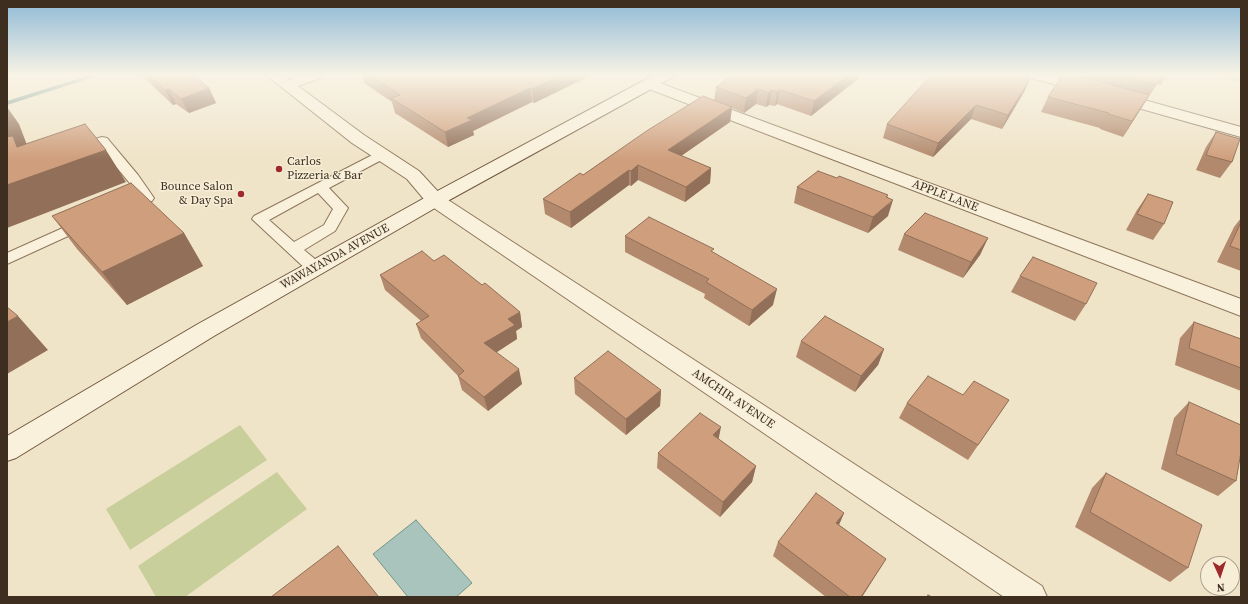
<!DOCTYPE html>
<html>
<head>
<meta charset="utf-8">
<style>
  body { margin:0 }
  #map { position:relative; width:1248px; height:604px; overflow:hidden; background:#f0e4c8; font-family:"Source Serif 4",serif }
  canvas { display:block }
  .frame { position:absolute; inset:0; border:8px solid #3d2e20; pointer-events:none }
  .north { position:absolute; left:1200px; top:556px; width:40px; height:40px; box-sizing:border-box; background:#f7eed8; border:1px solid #ada18e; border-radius:50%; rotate:177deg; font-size:11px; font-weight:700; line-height:16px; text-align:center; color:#3d2e20 }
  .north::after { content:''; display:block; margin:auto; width:14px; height:18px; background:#9e2a2b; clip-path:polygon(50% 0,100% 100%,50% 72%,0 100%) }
</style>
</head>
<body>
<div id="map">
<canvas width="1248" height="604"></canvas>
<div class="frame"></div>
<div class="north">N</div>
</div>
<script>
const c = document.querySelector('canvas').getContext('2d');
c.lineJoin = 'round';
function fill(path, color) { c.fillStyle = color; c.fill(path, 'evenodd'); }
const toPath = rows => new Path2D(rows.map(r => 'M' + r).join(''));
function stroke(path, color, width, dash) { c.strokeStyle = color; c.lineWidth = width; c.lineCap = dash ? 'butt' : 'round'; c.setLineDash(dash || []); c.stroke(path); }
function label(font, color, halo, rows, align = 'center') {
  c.font = font + ' "Source Serif 4",serif'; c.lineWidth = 3; c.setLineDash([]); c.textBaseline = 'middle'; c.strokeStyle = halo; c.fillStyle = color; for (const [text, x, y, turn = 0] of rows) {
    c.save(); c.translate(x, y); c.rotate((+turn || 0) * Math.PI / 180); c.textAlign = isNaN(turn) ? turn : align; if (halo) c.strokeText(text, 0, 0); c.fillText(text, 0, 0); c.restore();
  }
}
fill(toPath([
  [1209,74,1241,74,1241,83],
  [240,425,267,460,130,550,106,509],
  [277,472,307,509,185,597,156,597,138,566]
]), '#c9cf9b');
const water = toPath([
  [416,520,472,583,456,597,408,597,373,554,416,520]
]);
fill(water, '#a9c4bc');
stroke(water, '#6f938a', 1);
fill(toPath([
  [93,74,103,74,7,105,7,101,93,74]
]), '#6f938a');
const lane = toPath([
  [102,137,107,138,138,175,154,198,152,201,131,209,126,210,121,209,119,206,121,203,139,196,128,181,99,146,78,152,73,151,71,148,73,145,102,137],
  [382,150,387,151,389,154,387,157,329,188,348,208,335,231,304,250,321,264,323,268,321,272,315,273,309,272,252,219,254,216,382,150],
  [318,193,333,209,324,225,294,242,269,220,318,193],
  [85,218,90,220,93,223,90,226,7,264,7,253,85,218]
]);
const street = toPath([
  [265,74,282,74,289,80,303,74,325,74,323,77,298,86,364,135,419,171,442,196,1042,586,1047,597,1004,597,428,204,407,179,352,143,265,74],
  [1026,74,1051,74,1241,127,1241,137,1028,77,1026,74],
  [649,79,1241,299,1241,316,644,87,641,84,644,81,649,79]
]);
const secondary = toPath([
  [656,74,675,74,673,77,442,204,214,336,16,458,7,461,7,436,198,324,428,196,656,74]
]);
stroke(lane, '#8d765c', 2);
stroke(street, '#8d765c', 2);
stroke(secondary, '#6f573f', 2);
fill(lane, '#faf1dc');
fill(street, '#faf1dc');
fill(secondary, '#faf1dc');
fill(toPath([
  [140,74,192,74,209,88,216,103,189,113,176,104,173,105],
  [362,74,594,74,534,103,532,102,473,131,474,135,448,147,395,113,392,102,364,83],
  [734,74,860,74,859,78,811,116,777,104,775,106,769,105,766,107,756,104,744,113,732,108,730,122,681,156,711,168,710,183,685,202,638,180,631,186,629,185,571,228,545,214,543,199,583,175,714,101,716,87],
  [1063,74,1168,74,1161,85,1157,84,1123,137,1100,129,1100,128,1041,112,1048,97],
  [1030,79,1024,92,1002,129,971,119,933,157,883,138,887,124],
  [1216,132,1232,162,1220,178,1196,170,1206,147],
  [797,187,887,197,888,216,868,233,794,203],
  [1148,194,1164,224,1153,240,1126,230,1137,210],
  [52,216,184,233,203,266,127,305,77,249],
  [1241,218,1241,271,1217,262,1234,227],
  [904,234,988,238,980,255,963,278,898,250],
  [625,236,713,252,773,305,749,326,704,298,705,294,625,252],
  [434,261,482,285,520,312,522,327,516,331,517,339,496,352,522,384,488,411,462,390,458,376,421,338,416,324,421,321,385,290,380,275],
  [1020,276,1086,304,1075,321,1011,292],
  [1194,322,1241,339,1241,391,1175,365,1180,338],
  [801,341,884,349,878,365,855,392,796,357],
  [574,378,661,390,660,406,626,435,575,394],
  [963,395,1009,400,968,460,899,418,907,403],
  [1189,402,1236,481,1218,496,1161,469,1174,418],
  [719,439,756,466,752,482,720,517,657,468,658,453],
  [1106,473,1188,568,1170,582,1075,527,1092,488],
  [844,513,839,525,886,559,862,597,826,597,773,556,778,542]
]), '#b2896c');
fill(toPath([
  [563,74,594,74,534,103,532,89],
  [850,74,860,74,859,78,811,116,814,101],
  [1030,79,1024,92,1002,129,1008,115],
  [209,88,216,103,189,113,181,99],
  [530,88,532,102,473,131,474,135,448,147,445,132,467,118],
  [169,89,176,104,173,105,165,90],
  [758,89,756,104,744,113,746,98],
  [772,90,769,105,766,107,768,93],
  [780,90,777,104,775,106,777,92],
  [1149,95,1140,110,1123,137,1132,121],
  [976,105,971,119,933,157,938,143],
  [7,107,19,124,32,158,106,150,126,182,7,228],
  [732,107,730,122,668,165,668,150],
  [638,165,638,180,631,186,631,171],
  [711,168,710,183,685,202,686,187],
  [629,170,629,185,571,228,570,212],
  [888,195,883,209,893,200,888,216,868,233,873,217],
  [184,233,203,266,127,305,102,272],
  [988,238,980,255,963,278,971,262],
  [777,289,773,305,749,326,752,310],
  [520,312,522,327,516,331,517,339,488,358,484,343,508,319],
  [18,316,48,350,7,374,7,322],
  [884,349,878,365,855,392,861,376],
  [519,369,522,384,488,411,484,397],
  [661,390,660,406,626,435,626,419],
  [721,427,718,442,713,435],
  [756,466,752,482,720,517,723,502],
  [844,513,838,527,836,523],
  [886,559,862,597,861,597]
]), '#916f58');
const building = toPath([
  [148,74,192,74,209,88,181,99,169,89,165,90,148,74],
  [369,74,563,74,532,89,530,88,467,118,472,120,445,132,391,98,400,95,369,74],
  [734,74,850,74,814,101,780,90,777,92,772,90,768,93,758,89,746,98,716,87,734,74],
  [932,74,1014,74,1030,79,1008,115,976,105,938,143,887,124,932,74],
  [1063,74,1072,74,1149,95,1132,121,1108,114,1109,113,1048,97,1063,74],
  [1115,74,1163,74,1156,85,1115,74],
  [703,96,732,107,668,150,711,168,686,187,638,165,631,171,629,170,570,212,543,199,580,173,583,175,648,130,703,96],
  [7,120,9,126,7,126,7,120],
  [85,124,106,150,7,185,7,137,13,136,17,147,85,124],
  [1216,132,1240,139,1232,162,1206,155,1216,132],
  [818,171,837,178,839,176,888,195,886,197,893,200,873,217,797,187,818,171],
  [131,183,184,233,102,272,52,216,131,183],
  [1148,194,1173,202,1164,224,1137,214,1148,194],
  [925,213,988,238,971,262,904,234,925,213],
  [649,217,714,249,711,251,777,289,752,310,706,282,709,279,625,236,649,217],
  [1241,222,1241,250,1230,246,1241,222],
  [422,251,434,261,444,255,482,285,485,283,520,312,508,319,515,325,484,343,519,369,484,397,458,376,464,371,416,324,429,316,380,275,422,251],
  [1033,257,1097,283,1086,304,1020,276,1033,257],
  [7,307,18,316,7,322,7,307],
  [825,316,884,349,861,376,801,341,825,316],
  [1194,322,1241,339,1241,368,1189,348,1194,322],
  [608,351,661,390,626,419,574,378,608,351],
  [928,376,963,395,974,381,1009,400,978,445,907,403,928,376],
  [1189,402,1241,425,1241,452,1236,481,1176,454,1189,402],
  [700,413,721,427,713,435,756,466,723,502,658,453,700,413],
  [1106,473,1202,525,1188,568,1090,512,1106,473],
  [816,493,844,513,836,523,886,559,861,597,850,597,778,542,816,493],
  [338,546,378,596,378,597,271,597,338,546],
  [928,595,932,597,927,597,928,595]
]);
fill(building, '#cf9f7d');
stroke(building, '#916f58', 1);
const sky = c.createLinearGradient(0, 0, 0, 159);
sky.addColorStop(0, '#8fbad6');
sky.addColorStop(0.47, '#f8f3e6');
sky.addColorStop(1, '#f8f3e600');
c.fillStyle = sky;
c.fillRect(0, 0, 1248, 159);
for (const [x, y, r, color] of [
  [279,169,4,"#9e2a2b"],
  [241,194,4,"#9e2a2b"]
]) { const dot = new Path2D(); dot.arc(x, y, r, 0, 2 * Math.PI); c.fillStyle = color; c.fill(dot); stroke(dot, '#f7eed8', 1.5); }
label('12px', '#3d2e20', '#f7eed8', [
  ["Carlos",287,162],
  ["Pizzeria & Bar",287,176],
  ["Bounce Salon",233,187,"right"],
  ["& Day Spa",233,201,"right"]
], 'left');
label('12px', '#3d2e20', '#f7eed8', [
  ["APPLE LANE",945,196,21],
  ["WAWAYANDA AVENUE",335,257,-29],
  ["AMCHIR AVENUE",733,399,34]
]);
</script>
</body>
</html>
